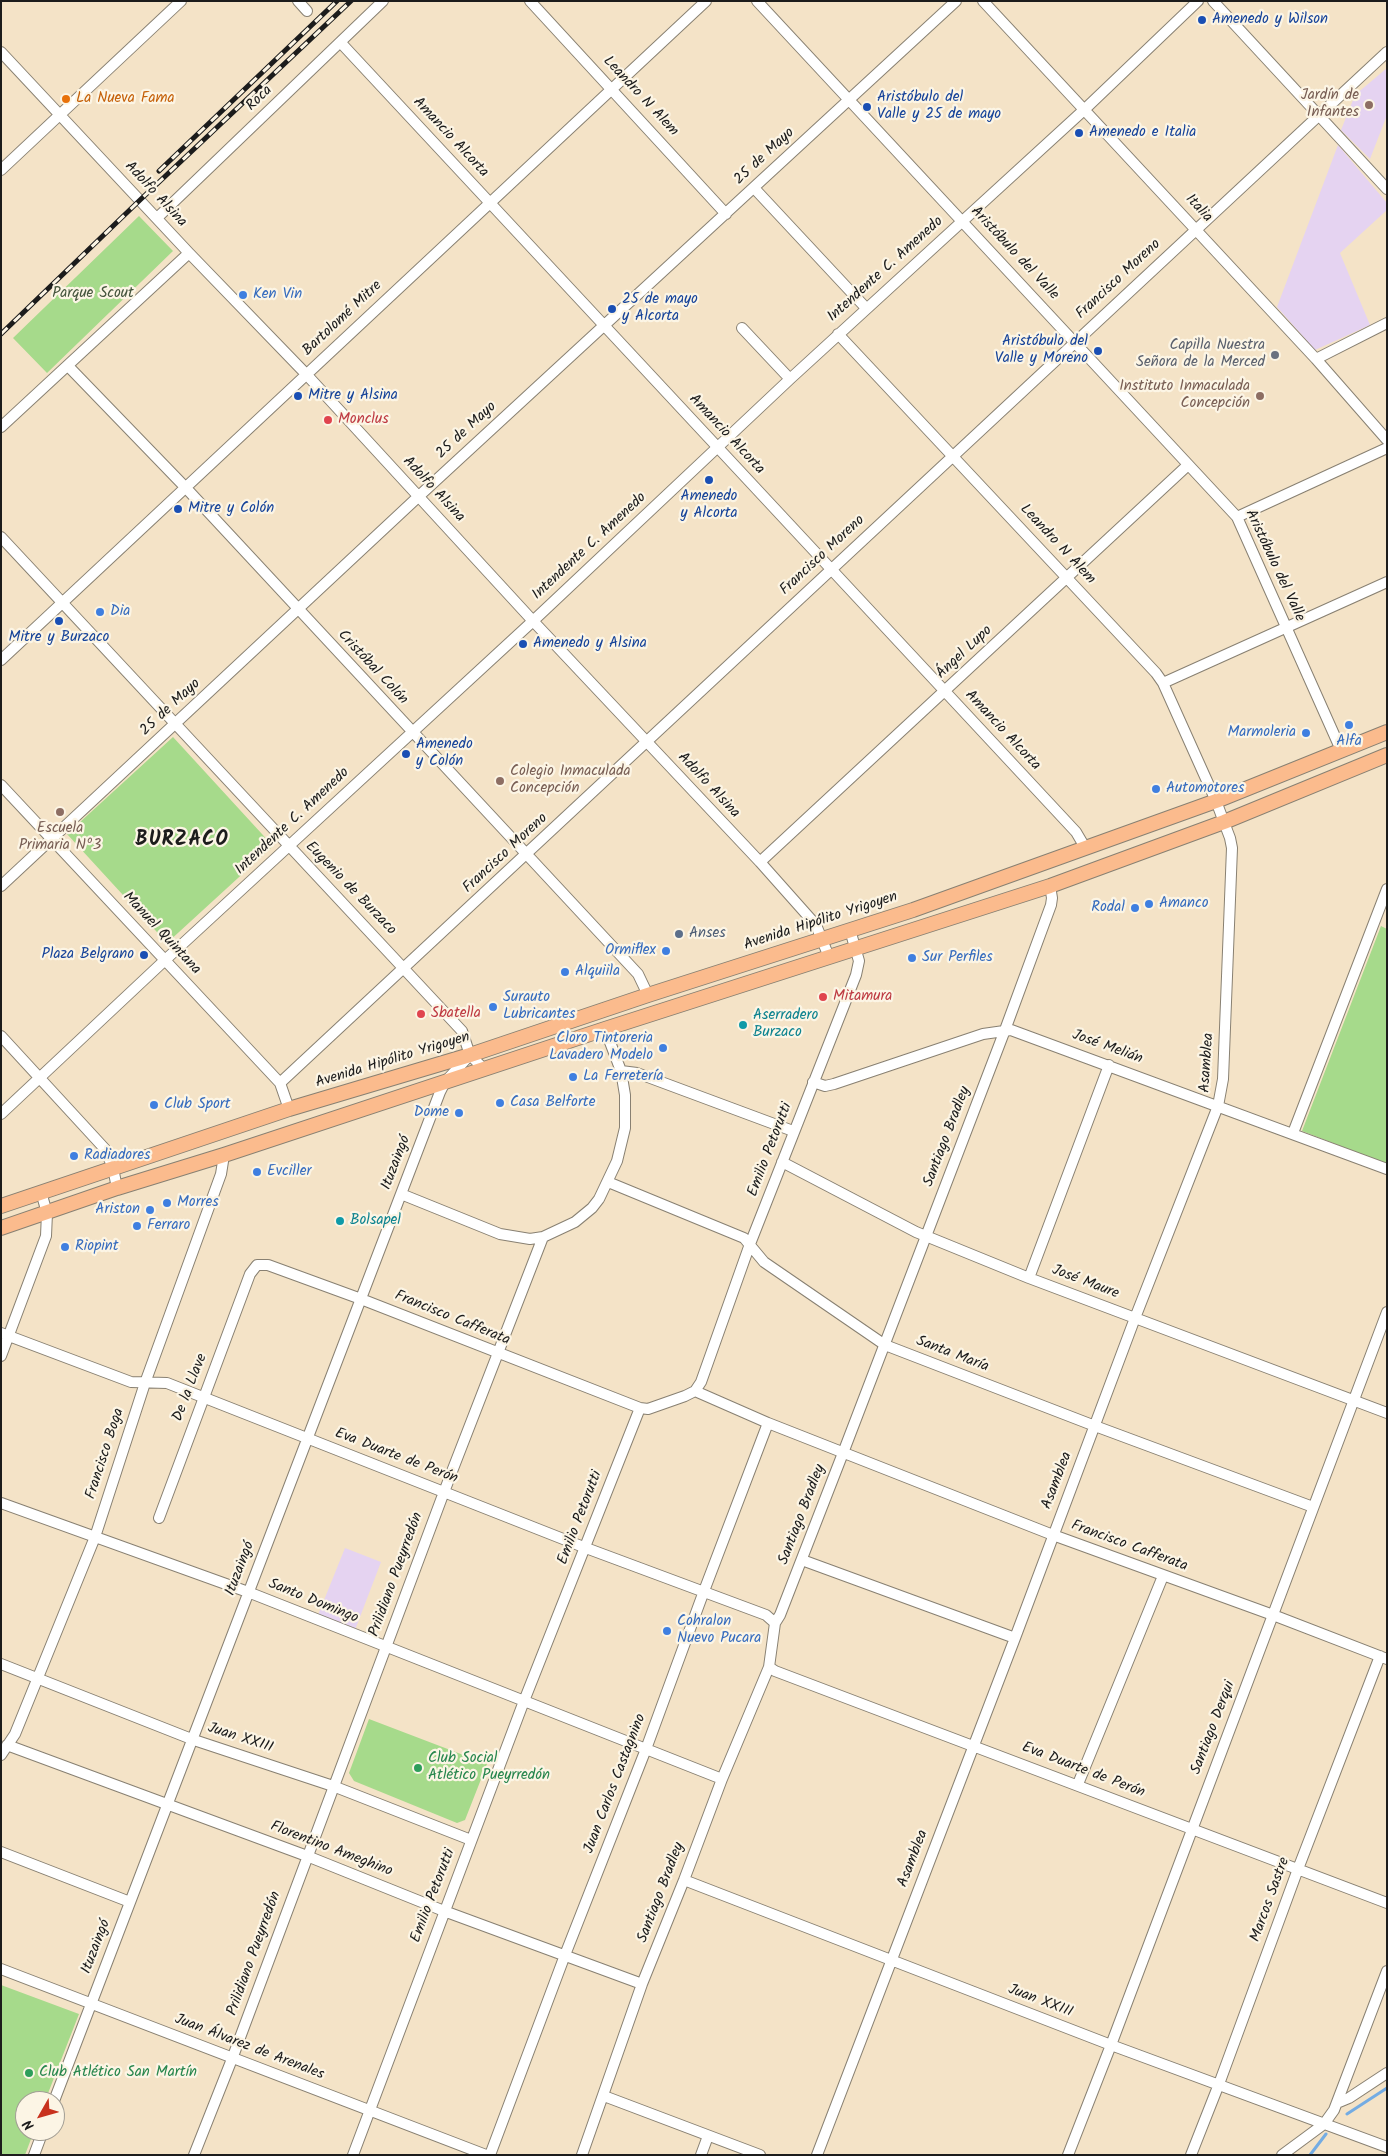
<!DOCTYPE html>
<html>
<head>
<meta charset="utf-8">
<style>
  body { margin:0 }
  #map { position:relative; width:1388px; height:2156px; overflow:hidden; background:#f4e3c7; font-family:Kalam,sans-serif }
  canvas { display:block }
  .frame { position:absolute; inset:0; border:2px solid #1c1c1c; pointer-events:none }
  .north { position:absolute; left:15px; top:2091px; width:50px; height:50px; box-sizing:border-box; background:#fcf5e5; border:1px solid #a29e95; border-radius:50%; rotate:232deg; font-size:14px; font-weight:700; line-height:20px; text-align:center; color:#1c1c1c }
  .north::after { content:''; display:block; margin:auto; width:18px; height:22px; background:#c8321e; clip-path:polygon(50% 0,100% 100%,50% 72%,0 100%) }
</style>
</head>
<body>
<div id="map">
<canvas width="1388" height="2156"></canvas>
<div class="frame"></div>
<div class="north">N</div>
</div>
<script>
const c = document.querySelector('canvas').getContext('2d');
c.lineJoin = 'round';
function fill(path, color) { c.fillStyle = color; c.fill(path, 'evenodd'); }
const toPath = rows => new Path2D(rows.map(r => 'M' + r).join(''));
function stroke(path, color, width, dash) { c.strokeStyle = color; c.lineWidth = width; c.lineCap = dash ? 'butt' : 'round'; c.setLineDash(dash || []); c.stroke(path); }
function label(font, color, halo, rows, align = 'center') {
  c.font = font + ' Kalam,sans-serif'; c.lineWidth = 4.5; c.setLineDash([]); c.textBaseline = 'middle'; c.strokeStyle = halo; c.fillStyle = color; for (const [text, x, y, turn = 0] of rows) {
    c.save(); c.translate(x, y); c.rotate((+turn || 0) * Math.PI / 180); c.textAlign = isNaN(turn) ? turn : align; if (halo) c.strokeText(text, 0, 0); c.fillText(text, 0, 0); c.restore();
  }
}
fill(toPath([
  [1387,68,1387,115,1370,159,1341,130,1355,95],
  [1338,145,1387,203,1387,210,1340,253,1370,325,1315,350,1277,307],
  [345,1548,381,1562,355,1630,318,1615]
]), '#e5d3f1');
fill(toPath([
  [139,216,173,251,47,373,13,338],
  [173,737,273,846,167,943,67,834],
  [1381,926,1387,929,1387,1164,1302,1131],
  [369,1719,487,1764,465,1820,457,1823,354,1781,349,1773],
  [1,1985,79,2014,45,2101,25,2101,25,2131,34,2131,25,2155,1,2155]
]), '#a6da8b');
stroke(toPath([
  [1347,2114,1387,2088],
  [1310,2155,1326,2134]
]), '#74ace3', 3);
const minor = toPath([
  [298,1,307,11],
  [530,1,726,214],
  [757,1,1237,517,1341,750],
  [983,1,1316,359,1387,440],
  [1213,1,1387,189],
  [341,43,1076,832,1086,849],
  [1,52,189,253,306,374,533,621,760,862,816,925,829,957],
  [1,170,181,1],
  [754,188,866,308],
  [157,218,383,1],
  [742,328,790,379],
  [1316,359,1387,323],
  [68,366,186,488,638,974,648,995],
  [1,427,189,253],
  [1237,517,1387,448],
  [1,537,462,1031,470,1055,484,1069],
  [1,660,706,1],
  [1163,683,1387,582],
  [1,785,280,1083,289,1109],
  [760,862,1188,465],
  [1,886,419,496,956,1],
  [1,1036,105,1149,113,1168,117,1188],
  [621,1071,637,1073,793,1131],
  [813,1082,825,1086,834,1084,983,1034,1011,1030,1387,1169],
  [280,1083,1387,52],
  [1,1114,164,961,533,621,790,379,1085,109,1198,1],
  [1293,1133,1387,889],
  [782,1162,916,1232,1029,1278,1387,1413],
  [608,1182,744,1238,764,1262,885,1345,1095,1426,1313,1507],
  [401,1194,500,1234,530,1239,543,1237],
  [1029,1278,1109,1065],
  [1,1333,131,1382,167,1383,586,1548,766,1615,775,1623],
  [1,1356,46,1236,47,1213,41,1192],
  [695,1391,768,1423,1053,1535,1273,1615,1387,1659],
  [1,1503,248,1592,722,1779],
  [159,1518,250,1274,257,1265,268,1265,361,1299,640,1408],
  [802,1560,1015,1638],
  [1,1664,194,1740,333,1786,471,1840],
  [769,1667,775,1671,1387,1903],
  [7,1745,307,1856,444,1911,642,1984],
  [1,1755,15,1734,95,1537,145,1383,221,1174,224,1155],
  [1078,1784,1163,1576],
  [1,1852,130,1902],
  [684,1880,1111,2045,1387,2147],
  [1,1969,486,2155],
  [604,2096,760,2155],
  [54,2101,440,1092,445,1082,469,1056],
  [1337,2103,1349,2098,1387,2073],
  [34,2155,43,2131],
  [194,2155,232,2059,444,1492,543,1237,575,1222,592,1208,599,1199,617,1161,625,1128,625,1095,621,1071,605,1029],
  [353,2155,524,1701,640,1408,648,1409,685,1396,695,1391,701,1382,750,1244,856,975,859,961,850,930],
  [490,2155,565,1955,646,1749,704,1591,768,1423],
  [582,2155,642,1984,684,1880,722,1779,769,1667,775,1623,780,1615,843,1453,1005,1030,1051,905,1052,898,1050,886],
  [701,2155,708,2136],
  [817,2155,1015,1638,1135,1318,1218,1106,1223,1079,1232,848,1230,838,1216,801,1163,683,1156,673,838,334],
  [1068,2155,1111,2045,1387,1312],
  [1191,2155,1219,2084,1298,1869,1380,1656],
  [1282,2155,1324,2124,1334,2110,1387,1971]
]);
const major = toPath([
  [1,1206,289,1109,470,1055,648,995,913,910,1216,801,1387,732],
  [1,1228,117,1188,224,1155,605,1029,1050,886,1224,822,1387,755]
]);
stroke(minor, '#888072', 12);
stroke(major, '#888072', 16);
stroke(minor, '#fff', 10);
stroke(major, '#fbbb8d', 14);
const rail = toPath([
  [159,171,337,1],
  [1,334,140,200,351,1]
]);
stroke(rail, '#1c1c1c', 5);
stroke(rail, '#fcf5e5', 3, [9]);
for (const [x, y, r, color] of [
  [1202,20,5,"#1a4fb4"],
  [66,99,5,"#e8710a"],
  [1369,105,5,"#8d6e63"],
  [867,107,5,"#1a4fb4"],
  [1079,133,5,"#1a4fb4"],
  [243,295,5,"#3f7fe0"],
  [612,309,5,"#1a4fb4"],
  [1098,351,5,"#1a4fb4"],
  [1275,355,5,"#6b7280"],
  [298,396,5,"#1a4fb4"],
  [1260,396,5,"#8d6e63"],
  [328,420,5,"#e0444e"],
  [709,480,5,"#1a4fb4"],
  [178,509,5,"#1a4fb4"],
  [100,612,5,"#3f7fe0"],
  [59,621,5,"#1a4fb4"],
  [523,644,5,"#1a4fb4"],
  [1349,725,5,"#3f7fe0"],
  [1306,733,5,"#3f7fe0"],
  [406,754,5,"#1a4fb4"],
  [500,781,5,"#8d6e63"],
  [1156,789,5,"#3f7fe0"],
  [60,812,5,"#8d6e63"],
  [1149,904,5,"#3f7fe0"],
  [1135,908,5,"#3f7fe0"],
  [679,934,5,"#5c6f8a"],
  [666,951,5,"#3f7fe0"],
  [144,955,5,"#1a4fb4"],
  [912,958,5,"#3f7fe0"],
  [565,972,5,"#3f7fe0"],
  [823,997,5,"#e0444e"],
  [493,1007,5,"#3f7fe0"],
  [421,1014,5,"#e0444e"],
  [743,1025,5,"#0f9aa8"],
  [663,1048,5,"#3f7fe0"],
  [573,1077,5,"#3f7fe0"],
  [500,1103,5,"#3f7fe0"],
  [154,1105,5,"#3f7fe0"],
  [459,1113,5,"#3f7fe0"],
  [74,1156,5,"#3f7fe0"],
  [257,1172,5,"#3f7fe0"],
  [167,1203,5,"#3f7fe0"],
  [150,1210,5,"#3f7fe0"],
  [340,1221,5,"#0f9aa8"],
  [137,1226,5,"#3f7fe0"],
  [65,1247,5,"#3f7fe0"],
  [667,1631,5,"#3f7fe0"],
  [418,1768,5,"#2e9e5b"],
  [29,2073,5,"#2e9e5b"]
]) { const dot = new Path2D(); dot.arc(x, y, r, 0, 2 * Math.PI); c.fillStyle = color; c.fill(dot); stroke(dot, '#fcf5e5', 2); }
label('15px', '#164399', '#fcf5e5', [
  ["Amenedo y Wilson",1212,20],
  ["Aristóbulo del",877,98],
  ["Valle y 25 de mayo",877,115],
  ["Amenedo e Italia",1089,133],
  ["25 de mayo",622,300],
  ["y Alcorta",622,317],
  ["Aristóbulo del",1088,342,"right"],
  ["Valle y Moreno",1088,359,"right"],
  ["Mitre y Alsina",308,396],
  ["Amenedo",709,497,"center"],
  ["y Alcorta",709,514,"center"],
  ["Mitre y Colón",188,509],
  ["Mitre y Burzaco",59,638,"center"],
  ["Amenedo y Alsina",533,644],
  ["Amenedo",416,745],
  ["y Colón",416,762],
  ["Plaza Belgrano",134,955,"right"]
], 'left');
label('15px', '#785e54', '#fcf5e5', [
  ["Jardín de",1359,96],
  ["Infantes",1359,113],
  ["Instituto Inmaculada",1250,387],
  ["Concepción",1250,404],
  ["Colegio Inmaculada",510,772,"left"],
  ["Concepción",510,789,"left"],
  ["Escuela",60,829,"center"],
  ["Primaria Nº3",60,846,"center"]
], 'right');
label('15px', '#1c1c1c', '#fcf5e5', [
  ["Leandro N Alem",640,97,47],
  ["Roca",260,99,-44],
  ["Amancio Alcorta",450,138,47],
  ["25 de Mayo",765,157,-43],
  ["Adolfo Alsina",155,195,47],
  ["Italia",1198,209,47],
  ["Aristóbulo del Valle",1014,254,47],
  ["Intendente C. Amenedo",886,270,-42],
  ["Francisco Moreno",1119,280,-43],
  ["Bartolomé Mitre",343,319,-43],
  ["25 de Mayo",467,431,-43],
  ["Amancio Alcorta",726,435,47],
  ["Adolfo Alsina",433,490,47],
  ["Leandro N Alem",1057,545,47],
  ["Intendente C. Amenedo",590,547,-43],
  ["Francisco Moreno",823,556,-43],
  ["Aristóbulo del Valle",1274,566,65],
  ["Ángel Lupo",965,653,-43],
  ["Cristóbal Colón",372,668,47],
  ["25 de Mayo",171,708,-43],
  ["Amancio Alcorta",1002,731,47],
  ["Adolfo Alsina",708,786,47],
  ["Intendente C. Amenedo",293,822,-43],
  ["Francisco Moreno",506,854,-43],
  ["Eugenio de Burzaco",350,889,46],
  ["Avenida Hipólito Yrigoyen",821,922,-18],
  ["Manuel Quintana",161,934,47],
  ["José Melián",1107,1048,20],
  ["Avenida Hipólito Yrigoyen",393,1061,-17],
  ["Asamblea",1208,1063,-86],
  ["Santiago Bradley",948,1137,-69],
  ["Emilio Petorutti",771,1150,-69],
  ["Ituzaingó",397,1163,-69],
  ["José Maure",1085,1283,21],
  ["Francisco Cafferata",452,1319,22],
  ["Santa María",952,1355,21],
  ["De la Llave",191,1388,-69],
  ["Francisco Boga",106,1454,-72],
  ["Eva Duarte de Perón",396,1457,21],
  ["Asamblea",1058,1481,-69],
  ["Santiago Bradley",803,1515,-69],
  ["Emilio Petorutti",581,1518,-69],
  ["Francisco Cafferata",1129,1547,20],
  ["Ituzaingó",241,1569,-69],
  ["Prilidiano Pueyrredón",397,1575,-70],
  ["Santo Domingo",313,1602,22],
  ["Santiago Derqui",1214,1728,-69],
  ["Juan XXIII",240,1739,18],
  ["Eva Duarte de Perón",1083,1771,21],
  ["Juan Carlos Castagnino",616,1784,-69],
  ["Florentino Ameghino",331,1850,21],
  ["Asamblea",914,1859,-69],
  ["Santiago Bradley",662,1893,-69],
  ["Emilio Petorutti",434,1896,-69],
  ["Marcos Sastre",1271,1900,-70],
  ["Ituzaingó",97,1947,-69],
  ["Prilidiano Pueyrredón",255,1954,-70],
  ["Juan XXIII",1040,2002,21],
  ["Juan Álvarez de Arenales",249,2048,21]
]);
label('15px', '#c56008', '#fcf5e5', [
  ["La Nueva Fama",76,99]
], 'left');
label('15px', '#45553d', '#fcf5e5', [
  ["Parque Scout",93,294]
]);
label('15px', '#366cbe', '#fcf5e5', [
  ["Ken Vin",253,295],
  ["Dia",110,612],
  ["Marmoleria",1296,733,"right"],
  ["Alfa",1349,742,"center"],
  ["Automotores",1166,789],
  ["Amanco",1159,904],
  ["Rodal",1125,908,"right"],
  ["Ormiflex",656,951,"right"],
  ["Sur Perfiles",922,958],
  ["Alquiila",575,972],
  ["Surauto",503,998],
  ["Lubricantes",503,1015],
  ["Cloro Tintoreria",653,1039,"right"],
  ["Lavadero Modelo",653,1056,"right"],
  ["La Ferretería",583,1077],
  ["Casa Belforte",510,1103],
  ["Club Sport",164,1105],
  ["Dome",449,1113,"right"],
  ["Radiadores",84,1156],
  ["Evciller",267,1172],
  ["Morres",177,1203],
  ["Ariston",140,1210,"right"],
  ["Ferraro",147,1226],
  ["Riopint",75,1247],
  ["Cohralon",677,1622],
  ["Nuevo Pucara",677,1639]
], 'left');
label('15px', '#5b616d', '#fcf5e5', [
  ["Capilla Nuestra",1265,346],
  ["Señora de la Merced",1265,363]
], 'right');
label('15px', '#be3a42', '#fcf5e5', [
  ["Monclus",338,420],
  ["Mitamura",833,997],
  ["Sbatella",431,1014]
], 'left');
label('15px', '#4e5e75', '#fcf5e5', [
  ["Anses",689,934]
], 'left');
label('15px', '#0d838f', '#fcf5e5', [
  ["Aserradero",753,1016],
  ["Burzaco",753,1033],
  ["Bolsapel",350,1221]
], 'left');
label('15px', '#27864d', '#fcf5e5', [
  ["Club Social",428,1759],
  ["Atlético Pueyrredón",428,1776],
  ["Club Atlético San Martín",39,2073]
], 'left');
c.letterSpacing = '1px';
label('bold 20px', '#1c1c1c', '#fcf5e5', [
  ["BURZACO",182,842]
]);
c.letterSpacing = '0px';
</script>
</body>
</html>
